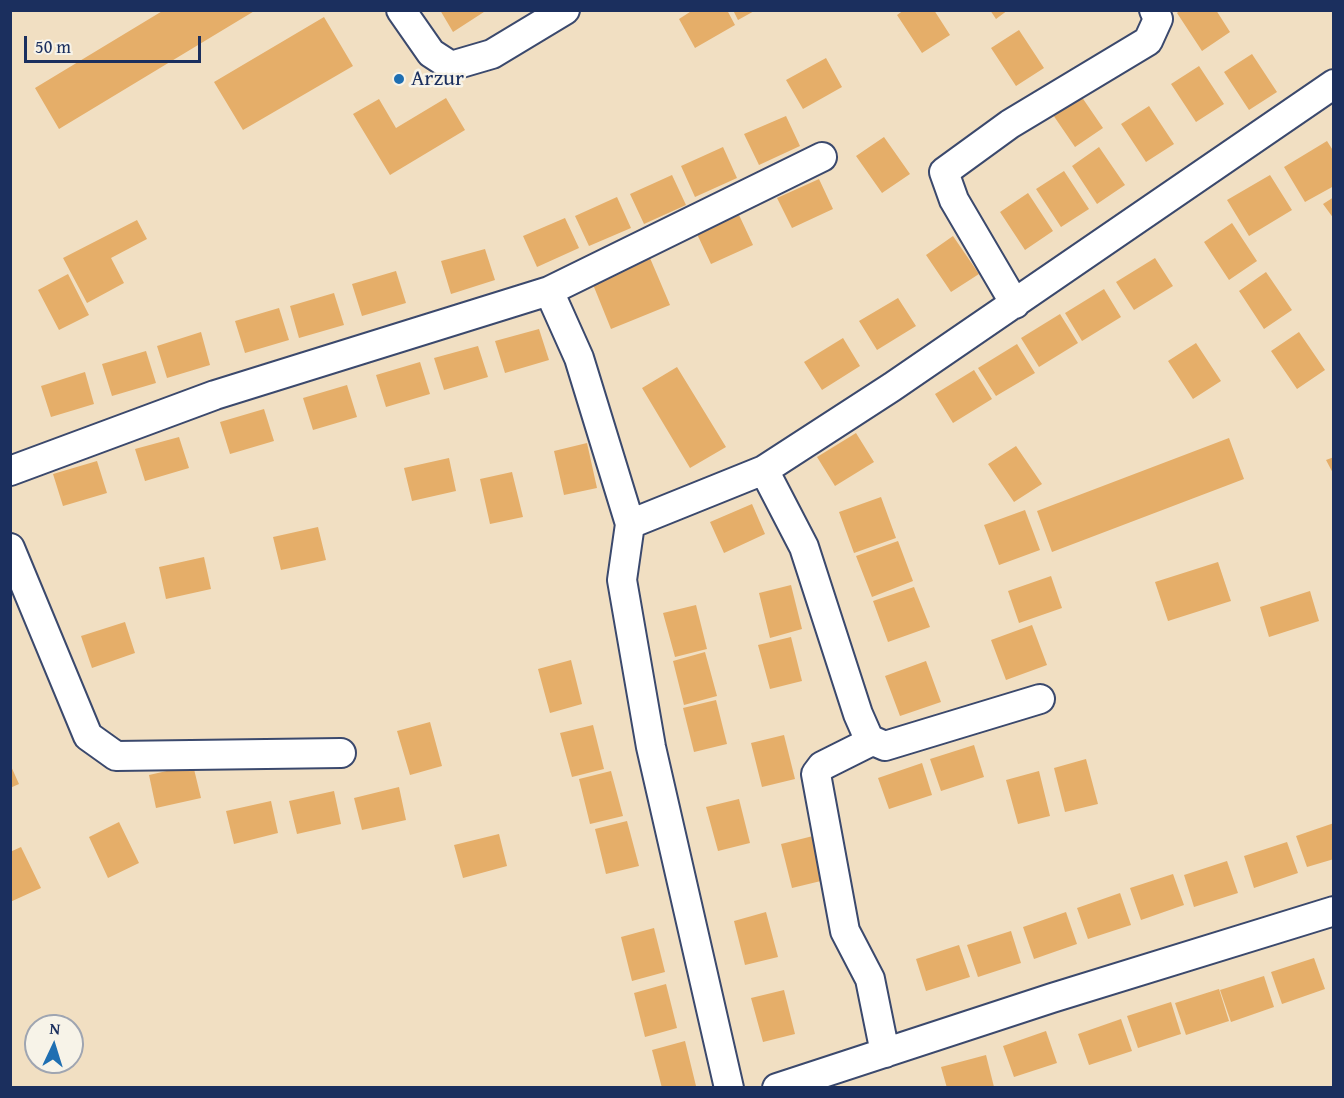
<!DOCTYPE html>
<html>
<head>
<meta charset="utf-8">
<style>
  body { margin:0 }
  #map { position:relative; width:1344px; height:1098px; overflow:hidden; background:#f1dfc2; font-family:"Gentium Book Plus",serif }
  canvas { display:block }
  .frame { position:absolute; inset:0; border:12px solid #1b2f5e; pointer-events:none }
  .north { position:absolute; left:24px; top:1014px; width:60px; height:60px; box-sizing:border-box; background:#f7f3e8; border:2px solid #9fa5b1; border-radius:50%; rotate:4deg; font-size:16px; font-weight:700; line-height:24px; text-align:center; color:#1b2f5e }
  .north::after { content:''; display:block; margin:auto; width:21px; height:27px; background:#1f6fb2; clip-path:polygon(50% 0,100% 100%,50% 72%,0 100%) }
  .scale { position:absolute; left:24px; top:36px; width:177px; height:27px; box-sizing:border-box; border:3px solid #1b2f5e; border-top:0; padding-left:8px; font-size:18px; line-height:21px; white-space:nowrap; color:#1b2f5e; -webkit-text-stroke:4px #f7f3e8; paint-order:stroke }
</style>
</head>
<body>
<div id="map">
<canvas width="1344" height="1098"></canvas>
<div class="frame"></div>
<div class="north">N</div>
<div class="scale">50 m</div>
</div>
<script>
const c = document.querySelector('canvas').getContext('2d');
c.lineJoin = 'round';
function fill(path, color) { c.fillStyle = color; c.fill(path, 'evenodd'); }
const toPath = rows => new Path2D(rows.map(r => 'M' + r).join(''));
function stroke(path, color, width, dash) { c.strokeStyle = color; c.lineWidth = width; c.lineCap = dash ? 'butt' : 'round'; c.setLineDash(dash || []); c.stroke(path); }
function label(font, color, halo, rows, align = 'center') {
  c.font = font + ' "Gentium Book Plus",serif'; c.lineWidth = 5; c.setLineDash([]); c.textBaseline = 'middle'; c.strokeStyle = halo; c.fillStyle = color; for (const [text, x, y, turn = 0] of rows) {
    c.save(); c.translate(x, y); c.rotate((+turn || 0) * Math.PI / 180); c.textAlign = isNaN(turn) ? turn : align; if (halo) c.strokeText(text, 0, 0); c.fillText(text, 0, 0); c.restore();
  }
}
fill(toPath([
  [164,10,256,10,59,129,35,88],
  [440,10,487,10,453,32],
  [693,10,727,10,735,25,695,48,679,19],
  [733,10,756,10,738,20],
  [904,10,934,10,950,35,922,53,897,15],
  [990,10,1008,10,996,19],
  [1180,10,1216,10,1230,32,1202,51,1177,13],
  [324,17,353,66,243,130,214,82],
  [1019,30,1044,68,1016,86,991,48],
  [1252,54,1277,92,1249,110,1224,72],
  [826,58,842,87,803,109,786,80],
  [1199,66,1224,104,1196,122,1171,84],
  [1077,90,1103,128,1075,147,1049,109],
  [446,98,465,130,390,175,353,114,379,99,396,128],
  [1149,106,1174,144,1146,162,1121,124],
  [786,116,800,146,759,165,744,134],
  [884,137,910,174,882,193,856,156],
  [1327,141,1334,152,1334,186,1305,202,1284,167],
  [723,147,737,178,695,197,681,166],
  [1099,147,1125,185,1097,204,1072,166],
  [1064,171,1089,209,1061,227,1036,189],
  [672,175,686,205,644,224,630,194],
  [1270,175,1292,210,1249,236,1227,200],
  [819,179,833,209,792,228,777,198],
  [1028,193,1053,231,1025,250,1000,212],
  [617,197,631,228,589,246,575,216],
  [1334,197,1334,219,1323,204],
  [739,215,753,245,711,264,697,234],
  [565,218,579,248,537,267,523,236],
  [137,220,147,239,111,258,124,283,87,303,63,258],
  [1232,223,1257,261,1229,280,1204,242],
  [953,236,979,274,951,292,926,255],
  [485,249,495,280,451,294,441,261],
  [650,258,670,305,611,329,592,282],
  [1155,258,1173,286,1134,310,1116,282],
  [396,271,406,303,362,316,352,284],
  [1266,272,1292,310,1264,329,1239,291],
  [68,274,89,315,59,330,38,290],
  [1104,289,1121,317,1082,341,1065,313],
  [334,293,344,325,299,338,290,306],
  [898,298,916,326,877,350,859,321],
  [279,308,289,340,245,353,235,321],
  [1060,314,1078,343,1039,367,1021,338],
  [539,329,549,360,505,373,495,341],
  [201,332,210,365,167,378,157,346],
  [1299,332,1325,370,1297,389,1271,351],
  [843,338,860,366,822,390,804,362],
  [1196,343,1221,381,1193,399,1168,361],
  [1017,344,1035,373,996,396,978,368],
  [478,346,488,377,444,390,434,358],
  [146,351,156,383,112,396,102,364],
  [420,362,430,394,386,407,376,375],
  [677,367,726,447,690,468,642,388],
  [974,370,992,399,953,423,935,394],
  [85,372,94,404,51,417,41,386],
  [347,385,357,417,313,430,303,398],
  [264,409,274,441,230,454,220,422],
  [856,433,874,462,835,486,817,457],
  [179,437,189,468,145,481,135,449],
  [1229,438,1244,479,1052,552,1037,511],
  [587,443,597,488,564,495,554,451],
  [1016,446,1042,484,1014,502,988,464],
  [1334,457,1334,475,1326,460],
  [449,458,456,491,412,501,404,468],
  [97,461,107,493,63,506,53,474],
  [512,472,523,517,490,524,480,479],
  [881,497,896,538,854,553,839,512],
  [752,504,765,534,724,553,710,522],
  [1025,510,1040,550,999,565,984,525],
  [318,527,326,560,281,570,273,537],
  [898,541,913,581,872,597,856,556],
  [204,557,211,589,166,599,159,567],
  [1218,562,1231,601,1168,621,1155,582],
  [1051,576,1062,608,1019,623,1008,591],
  [791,585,802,629,770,638,759,593],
  [914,587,930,627,888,642,873,601],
  [1310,591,1319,621,1269,637,1260,607],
  [696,605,707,649,675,657,663,613],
  [125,622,135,653,92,668,81,636],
  [1032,625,1047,665,1006,680,991,640],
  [791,637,802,681,770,689,758,645],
  [705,652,717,696,684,705,673,661],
  [571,660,582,704,550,713,538,669],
  [926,661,941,702,900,716,885,676],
  [716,700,727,744,694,752,683,708],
  [430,722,442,766,410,775,397,731],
  [593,725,604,769,572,777,560,733],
  [784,735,795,779,762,787,751,743],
  [974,745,984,777,941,791,930,759],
  [1086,759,1098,804,1065,812,1054,768],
  [922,763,932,795,889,809,878,778],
  [10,764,19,784,10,788],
  [193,765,201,798,156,808,149,775],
  [611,771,623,816,590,824,579,779],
  [1039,771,1050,816,1018,824,1006,780],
  [399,787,406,820,362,830,354,798],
  [334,791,341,824,297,834,289,801],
  [739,799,750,843,718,851,706,807],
  [271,801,278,833,234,844,226,811],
  [627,821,639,866,606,874,595,829],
  [119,822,139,863,108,878,89,837],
  [1334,823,1334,859,1307,867,1296,836],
  [499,834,507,866,463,878,454,845],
  [813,836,825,880,792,888,781,844],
  [1287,842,1298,873,1254,888,1244,856],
  [21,847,41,888,10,902,10,852],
  [1227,861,1238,893,1194,907,1184,875],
  [1173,874,1184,905,1141,920,1130,888],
  [1120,893,1131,925,1088,939,1077,908],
  [766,912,778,957,745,965,734,921],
  [1066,912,1077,944,1034,959,1023,927],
  [654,928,665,972,632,981,621,937],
  [1011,931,1021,963,978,977,967,945],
  [959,945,970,977,926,991,916,959],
  [1314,958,1325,989,1282,1004,1271,972],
  [1264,976,1274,1007,1231,1022,1220,990],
  [666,984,677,1028,645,1037,634,993],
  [1219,989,1229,1021,1186,1035,1175,1003],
  [784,990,795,1034,763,1042,751,998],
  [1171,1002,1181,1034,1138,1048,1127,1016],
  [1121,1019,1132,1051,1089,1065,1078,1034],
  [1046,1031,1057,1063,1014,1077,1003,1046],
  [685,1041,696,1086,662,1088,652,1050],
  [986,1055,994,1087,947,1088,941,1067]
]), '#e5ae69');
const minor = toPath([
  [401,10,431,53,451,66,492,54,565,10],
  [549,291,579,358,630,524,622,580,651,747,729,1088],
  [1015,304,954,200,944,172,1010,124,1148,41,1158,19,1154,10],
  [764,470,804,547,858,714,869,739,885,746,1040,699],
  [10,471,215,395,549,291,822,157],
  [630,524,764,470,892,387,1334,84],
  [10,548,88,736,116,756,341,753],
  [872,741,822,766,816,774,845,931,870,979,885,1053],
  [777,1088,1052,998,1334,911]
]);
stroke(minor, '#3b496d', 32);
stroke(minor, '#fff', 28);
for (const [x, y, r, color] of [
  [399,79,6,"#1f6fb2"]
]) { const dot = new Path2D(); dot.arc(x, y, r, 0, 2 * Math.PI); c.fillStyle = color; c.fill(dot); stroke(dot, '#f7f3e8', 2); }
label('22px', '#1b2f5e', '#f7f3e8', [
  ["Arzur",411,79]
], 'left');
</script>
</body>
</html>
